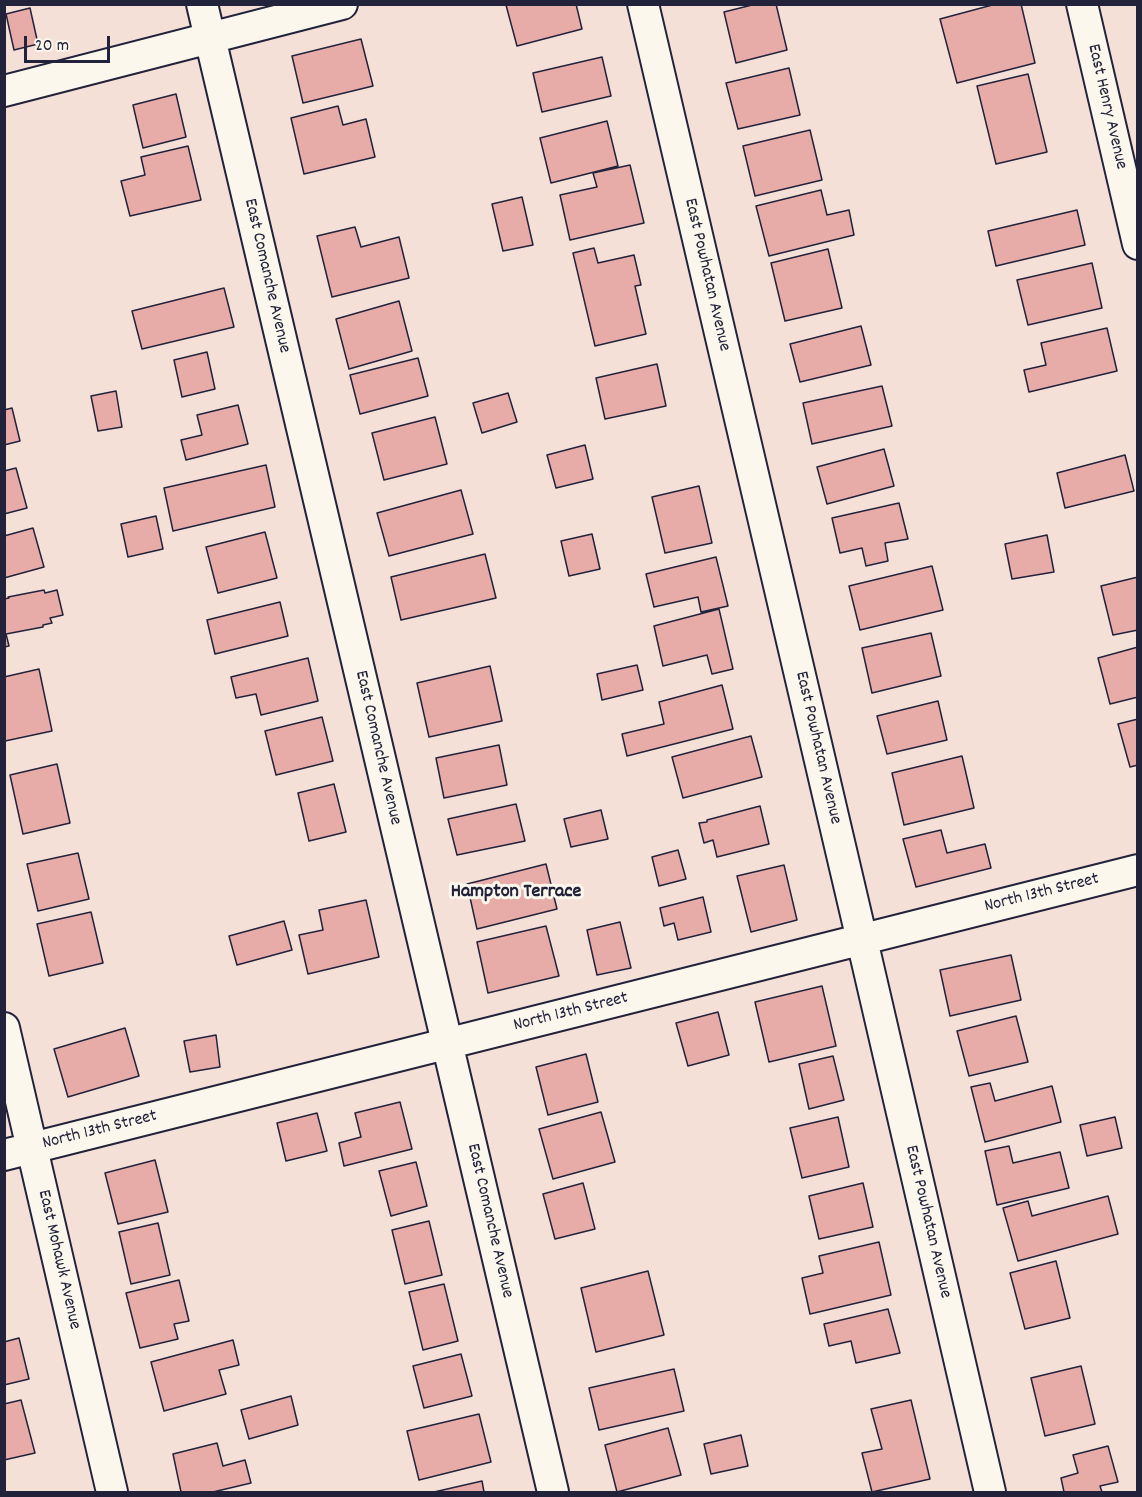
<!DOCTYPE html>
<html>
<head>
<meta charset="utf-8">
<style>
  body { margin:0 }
  #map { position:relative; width:1142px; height:1497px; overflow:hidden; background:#f5e0d8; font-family:Dekko,sans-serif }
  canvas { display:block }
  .frame { position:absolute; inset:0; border:6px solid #22223b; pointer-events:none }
  .scale { position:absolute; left:24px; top:36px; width:86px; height:27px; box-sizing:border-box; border:3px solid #22223b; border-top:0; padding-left:8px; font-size:18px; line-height:21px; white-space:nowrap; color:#22223b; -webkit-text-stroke:4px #fbf7ec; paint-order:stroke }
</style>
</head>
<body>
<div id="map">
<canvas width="1142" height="1497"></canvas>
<div class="frame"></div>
<div class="scale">20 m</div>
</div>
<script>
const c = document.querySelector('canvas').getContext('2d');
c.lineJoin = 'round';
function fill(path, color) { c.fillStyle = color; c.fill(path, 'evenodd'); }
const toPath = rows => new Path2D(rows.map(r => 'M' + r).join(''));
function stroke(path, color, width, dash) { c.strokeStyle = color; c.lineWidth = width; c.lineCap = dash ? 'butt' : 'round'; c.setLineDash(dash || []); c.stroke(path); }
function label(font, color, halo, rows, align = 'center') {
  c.font = font + ' Dekko,sans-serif'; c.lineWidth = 6; c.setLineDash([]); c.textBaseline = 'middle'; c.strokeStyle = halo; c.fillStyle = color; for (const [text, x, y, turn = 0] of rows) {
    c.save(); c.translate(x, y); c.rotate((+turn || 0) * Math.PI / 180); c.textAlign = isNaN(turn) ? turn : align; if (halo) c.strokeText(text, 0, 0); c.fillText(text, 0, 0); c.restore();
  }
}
const building = toPath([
  [576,4,582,29,517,46,506,5,576,4],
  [756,4,776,4,787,50,736,63,724,12,756,4],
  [996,4,1021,4,1035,63,957,83,940,19,996,4],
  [30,8,38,44,14,50,6,14,30,8],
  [361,39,373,86,303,103,292,56,361,39],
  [602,57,611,96,542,112,533,73,602,57],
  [789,68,800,115,738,129,726,83,789,68],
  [1028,74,1047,152,996,164,977,86,1028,74],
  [176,94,186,137,143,148,133,105,176,94],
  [338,106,343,125,366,119,375,157,304,174,291,118,338,106],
  [607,121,618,166,551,183,540,138,607,121],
  [810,130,822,180,755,196,743,146,810,130],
  [188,146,201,200,130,216,121,181,145,175,141,157,188,146],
  [630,165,644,223,570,240,560,195,597,187,593,173,630,165],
  [821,190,827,215,849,210,854,235,769,256,756,206,821,190],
  [522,197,533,245,503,251,492,204,522,197],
  [1077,210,1085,245,996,266,988,231,1077,210],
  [355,227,361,247,399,237,409,278,332,297,317,236,355,227],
  [594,248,598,263,634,255,641,285,635,286,646,334,595,346,573,253,594,248],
  [828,249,842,308,785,321,771,263,828,249],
  [1092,263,1102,308,1028,325,1017,280,1092,263],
  [224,288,234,327,142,349,132,311,224,288],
  [399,301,412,351,349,369,336,319,399,301],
  [861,326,871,365,800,382,790,344,861,326],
  [1107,328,1117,371,1029,392,1024,370,1046,365,1041,343,1107,328],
  [207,352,215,389,182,397,174,360,207,352],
  [418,358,428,396,360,414,350,375,418,358],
  [657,364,666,406,605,419,596,378,657,364],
  [882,386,892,426,812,444,803,403,882,386],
  [116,391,122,427,98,431,91,396,116,391],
  [508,393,517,422,482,433,473,403,508,393],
  [238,405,248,444,186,460,181,440,202,435,197,415,238,405],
  [12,408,20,441,4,445,4,410,12,408],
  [435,417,447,464,384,480,372,433,435,417],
  [585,445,593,479,556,488,547,455,585,445],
  [884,449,894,486,827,504,817,467,884,449],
  [1125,455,1134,491,1065,508,1057,473,1125,455],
  [266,465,275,507,173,531,164,488,266,465],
  [16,468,27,508,4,514,4,471,16,468],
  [699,486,712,543,665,553,652,497,699,486],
  [461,490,473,534,389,556,377,513,461,490],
  [899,503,908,539,885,543,888,561,866,566,862,548,840,553,832,518,899,503],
  [156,516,163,549,128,557,121,524,156,516],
  [33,528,44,567,4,578,4,536,33,528],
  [265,532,277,578,218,593,206,547,265,532],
  [592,534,600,569,569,576,561,541,592,534],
  [1047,535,1054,572,1012,579,1005,544,1047,535],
  [485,554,496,598,401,620,391,577,485,554],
  [716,557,728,606,701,612,698,597,654,607,646,574,716,557],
  [932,566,943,610,860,630,849,586,932,566],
  [1138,577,1138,630,1113,635,1101,586,1138,577],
  [44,590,45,593,57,590,63,615,50,618,52,623,43,625,43,627,6,634,9,646,4,647,4,599,9,598,8,597,44,590],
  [280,602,288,636,215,654,207,620,280,602],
  [719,609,733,669,712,674,707,655,663,666,654,626,719,609],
  [931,633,941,676,872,693,862,648,931,633],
  [1138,647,1138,697,1110,704,1098,658,1138,647],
  [308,658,318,701,261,715,256,694,236,698,231,677,308,658],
  [637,665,643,690,602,700,597,674,637,665],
  [490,666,502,721,429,737,417,683,490,666],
  [39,669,52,731,5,741,4,677,39,669],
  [722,685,733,729,627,756,622,734,664,724,659,702,722,685],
  [938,701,947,740,887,754,877,716,938,701],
  [322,717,333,761,276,775,265,731,322,717],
  [1138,719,1138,765,1130,767,1118,724,1138,719],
  [751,736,762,777,683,798,672,757,751,736],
  [499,745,507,785,444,798,436,758,499,745],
  [962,756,974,808,904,825,892,773,962,756],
  [57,764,70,823,23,834,10,775,57,764],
  [334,784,346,832,309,841,298,793,334,784],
  [516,804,525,841,457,855,448,819,516,804],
  [760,806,769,844,717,857,713,840,704,843,699,823,707,822,707,820,760,806],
  [601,810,608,839,571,847,564,819,601,810],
  [941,830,947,853,985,844,991,868,916,887,903,839,941,830],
  [678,850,686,879,659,886,652,857,678,850],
  [78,853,89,899,38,911,27,864,78,853],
  [546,864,557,909,477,929,467,884,546,864],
  [784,865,797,920,751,932,737,876,784,865],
  [703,897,711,932,678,940,674,923,664,926,660,908,703,897],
  [366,900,379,957,308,974,299,935,323,930,319,910,366,900],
  [91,912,103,963,49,976,37,924,91,912],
  [284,921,292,950,237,965,229,936,284,921],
  [620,922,631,968,597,975,587,930,620,922],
  [546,926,559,976,488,993,477,942,546,926],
  [1011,955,1021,1000,950,1016,940,970,1011,955],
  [822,986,836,1046,769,1062,755,1002,822,986],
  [718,1012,729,1055,688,1066,676,1023,718,1012],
  [1016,1016,1028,1062,969,1076,957,1031,1016,1016],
  [125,1028,139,1076,68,1097,54,1049,125,1028],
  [216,1035,220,1067,190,1072,184,1041,216,1035],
  [586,1054,598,1102,548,1115,536,1067,586,1054],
  [833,1056,844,1100,809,1109,799,1064,833,1056],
  [990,1083,995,1101,1052,1086,1061,1122,985,1142,971,1087,990,1083],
  [400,1102,412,1149,344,1166,339,1143,361,1137,355,1113,400,1102],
  [601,1112,615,1162,553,1179,539,1129,601,1112],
  [317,1113,327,1151,286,1161,277,1123,317,1113],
  [838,1117,849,1167,802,1178,790,1128,838,1117],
  [1115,1117,1122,1148,1087,1156,1080,1125,1115,1117],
  [1009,1146,1013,1163,1060,1152,1069,1188,997,1205,985,1151,1009,1146],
  [155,1160,168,1212,118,1224,105,1173,155,1160],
  [416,1162,427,1206,391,1216,379,1171,416,1162],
  [583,1183,595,1229,555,1239,543,1194,583,1183],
  [863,1183,873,1227,819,1239,809,1196,863,1183],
  [1108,1196,1118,1234,1018,1261,1003,1208,1028,1201,1032,1216,1108,1196],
  [429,1221,442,1275,405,1284,392,1230,429,1221],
  [158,1223,170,1275,131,1284,119,1232,158,1223],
  [879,1242,891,1295,810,1314,802,1278,823,1273,819,1256,879,1242],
  [1056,1261,1070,1318,1025,1329,1010,1273,1056,1261],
  [648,1271,664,1335,596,1352,581,1288,648,1271],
  [179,1280,189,1321,174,1324,178,1339,140,1348,126,1293,179,1280],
  [444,1284,458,1341,423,1350,409,1292,444,1284],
  [888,1309,900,1353,856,1363,851,1341,829,1346,824,1324,888,1309],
  [19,1338,29,1379,4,1385,4,1342,19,1338],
  [233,1340,239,1365,219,1370,226,1394,164,1411,151,1362,233,1340],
  [461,1354,472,1396,424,1408,413,1366,461,1354],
  [1081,1366,1095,1424,1045,1436,1031,1378,1081,1366],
  [674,1369,684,1411,599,1430,589,1388,674,1369],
  [291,1396,298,1425,249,1439,241,1410,291,1396],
  [21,1400,35,1453,4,1460,4,1404,21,1400],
  [911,1400,930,1479,872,1492,862,1453,882,1449,871,1409,911,1400],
  [479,1414,491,1462,419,1480,407,1431,479,1414],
  [668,1428,681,1475,617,1492,605,1445,668,1428],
  [741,1435,748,1466,711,1474,704,1444,741,1435],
  [217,1443,223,1466,245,1460,251,1483,213,1492,181,1492,173,1454,217,1443],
  [1108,1446,1118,1482,1100,1486,1102,1492,1064,1492,1061,1478,1078,1473,1073,1455,1108,1446],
  [482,1481,484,1492,434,1492,482,1481]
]);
fill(building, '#e7aca8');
stroke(building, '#22223b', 1.5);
const minor = toPath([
  [202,4,553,1492],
  [643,4,862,940,990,1492],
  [1082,4,1138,244],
  [4,91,342,4],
  [4,1028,112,1492],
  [4,1155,1138,870]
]);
stroke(minor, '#22223b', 34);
stroke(minor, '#fbf7ec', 30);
label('18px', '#22223b', '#fbf7ec', [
  ["East Henry Avenue",1106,107,77],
  ["East Powhatan Avenue",706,275,77],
  ["East Comanche Avenue",266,276,77],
  ["East Comanche Avenue",377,748,77],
  ["East Powhatan Avenue",817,748,77],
  ["North 13th Street",1042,894,-14],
  ["North 13th Street",571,1013,-14],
  ["North 13th Street",100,1131,-14],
  ["East Comanche Avenue",489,1221,77],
  ["East Powhatan Avenue",927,1222,77],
  ["East Mohawk Avenue",58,1260,77]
]);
label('bold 20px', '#22223b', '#fbf7ec', [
  ["Hampton Terrace",516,893]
]);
</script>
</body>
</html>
